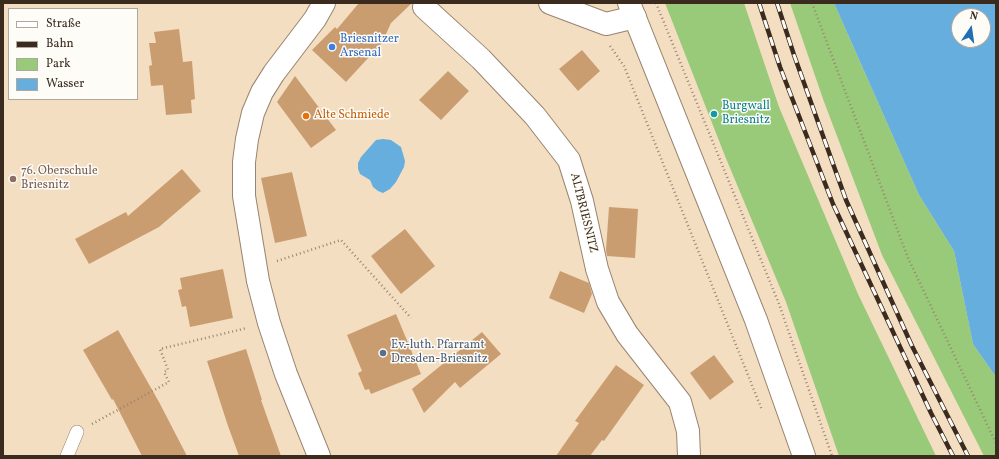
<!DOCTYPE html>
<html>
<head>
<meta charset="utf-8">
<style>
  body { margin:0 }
  #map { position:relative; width:999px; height:459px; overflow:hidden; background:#f4dec1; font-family:Vollkorn,serif }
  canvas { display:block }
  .frame { position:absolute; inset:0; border:4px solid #3b2a1e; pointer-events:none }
  .legend { position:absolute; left:8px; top:8px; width:130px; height:92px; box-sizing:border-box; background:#fdfcf7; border:1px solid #afa8a0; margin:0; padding:5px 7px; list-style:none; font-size:12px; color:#3b2a1e }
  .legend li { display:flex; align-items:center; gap:8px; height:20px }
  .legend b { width:20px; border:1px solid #afa8a0 }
  .north { position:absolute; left:951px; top:8px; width:40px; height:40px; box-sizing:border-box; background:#fdfcf7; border:1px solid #afa8a0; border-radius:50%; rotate:13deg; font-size:11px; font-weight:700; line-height:16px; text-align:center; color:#3b2a1e }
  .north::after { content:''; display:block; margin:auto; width:14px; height:18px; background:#1f6fb2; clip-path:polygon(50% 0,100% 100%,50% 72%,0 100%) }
</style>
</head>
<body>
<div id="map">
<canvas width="999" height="459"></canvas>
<div class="frame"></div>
<ul class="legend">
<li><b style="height:5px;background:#fff"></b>Straße</li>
<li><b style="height:5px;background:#3b2a1e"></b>Bahn</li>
<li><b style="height:11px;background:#99ca79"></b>Park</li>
<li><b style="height:11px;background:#65aedd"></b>Wasser</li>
</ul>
<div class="north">N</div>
</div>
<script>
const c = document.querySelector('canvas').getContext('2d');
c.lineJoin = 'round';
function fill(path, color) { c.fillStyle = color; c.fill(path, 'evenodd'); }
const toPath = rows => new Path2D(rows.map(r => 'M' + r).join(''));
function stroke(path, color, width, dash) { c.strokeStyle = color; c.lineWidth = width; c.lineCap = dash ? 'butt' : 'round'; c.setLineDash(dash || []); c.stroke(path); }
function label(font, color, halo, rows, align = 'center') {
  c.font = font + ' Vollkorn,serif'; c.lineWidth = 3; c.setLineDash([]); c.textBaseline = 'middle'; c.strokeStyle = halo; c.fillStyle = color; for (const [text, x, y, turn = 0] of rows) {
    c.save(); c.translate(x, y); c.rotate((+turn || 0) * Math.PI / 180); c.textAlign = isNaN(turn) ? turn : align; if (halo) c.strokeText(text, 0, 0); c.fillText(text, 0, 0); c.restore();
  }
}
fill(toPath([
  [665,3,744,3,779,107,858,294,936,456,839,456,786,302,725,156],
  [790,3,834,3,919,195,954,251,973,344,996,377,996,456,984,456,882,255,823,99]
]), '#99ca79');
fill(toPath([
  [834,3,996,3,996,377,973,344,954,251,919,195],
  [959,16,983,16,983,40,959,40],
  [383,139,391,140,401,147,405,161,404,167,396,182,390,189,383,193,378,191,373,187,370,180,360,174,358,169,358,163,361,157,376,140]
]), '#65aedd');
fill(toPath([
  [359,3,412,3,391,23,382,43,346,82,312,50,335,27,337,29],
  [179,29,183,62,192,61,195,99,191,100,192,113,166,115,163,85,151,86,149,66,152,65,149,43,156,43,154,32],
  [582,50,600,71,578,91,559,69],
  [448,71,469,91,441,120,419,100],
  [295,76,336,130,311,148,277,102],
  [182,169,201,191,159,227,89,264,75,239,126,212,128,216],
  [292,172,307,236,275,243,261,178],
  [609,207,638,209,635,258,607,256,606,250],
  [405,229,435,266,401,294,371,256],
  [223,269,233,318,190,327,186,306,182,307,178,290,182,289,180,278],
  [560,271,589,283,592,294,584,313,549,298],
  [396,314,421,374,371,394,369,389,365,390,358,373,362,371,347,335],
  [118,330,159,402,187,456,142,456,113,399,112,400,83,350],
  [482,332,501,354,460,388,455,382,424,413,412,389],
  [246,349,262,400,261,400,281,456,239,456,228,426,207,361],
  [714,355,734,382,710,400,690,373],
  [616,365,644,385,604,441,602,440,590,456,556,456,579,423,575,421]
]), '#ca9d71');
const service = toPath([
  [67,456,77,432]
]);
const minor = toPath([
  [426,3,424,7,481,59,535,116,569,160,582,201,597,269,608,302,627,334,680,402,688,431,689,456]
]);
const tertiary = toPath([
  [550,3,606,24,635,17],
  [319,456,286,374,269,323,258,281,244,196,244,162,247,139,253,113,262,92,274,73,315,19,324,3]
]);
const primary = toPath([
  [629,3,756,320,804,456]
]);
stroke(service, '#988470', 14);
stroke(minor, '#988470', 24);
stroke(tertiary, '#988470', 24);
stroke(primary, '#988470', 24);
stroke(toPath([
  [656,3,779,304,832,456],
  [812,3,908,258,996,443],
  [610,46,624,66,762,410],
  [277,261,341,240,411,318],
  [92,424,169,382,164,372,168,370,160,349,247,328]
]), '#988470', 2.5, [1, 3]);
stroke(service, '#fff', 13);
stroke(minor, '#fff', 22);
stroke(tertiary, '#fff', 22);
stroke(primary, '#fff', 22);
const rail = toPath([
  [759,3,780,67,833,204,931,413,953,456],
  [777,3,794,55,846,200,912,346,968,456]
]);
stroke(rail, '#3b2a1e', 4.5);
stroke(rail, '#fdfcf7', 3, [9]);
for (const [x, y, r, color] of [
  [332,47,4,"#3f7fe0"],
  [714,114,4,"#0f9aa8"],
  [306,116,4,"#e8710a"],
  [13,179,4,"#8d6e63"],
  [383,353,4,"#5c6f8a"]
]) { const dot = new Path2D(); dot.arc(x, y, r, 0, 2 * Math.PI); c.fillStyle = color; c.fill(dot); stroke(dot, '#fdfcf7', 1.5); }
label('12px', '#366cbe', '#fdfcf7', [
  ["Briesnitzer",340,40],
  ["Arsenal",340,54]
], 'left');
label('12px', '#0d838f', '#fdfcf7', [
  ["Burgwall",722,107],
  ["Briesnitz",722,121]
], 'left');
label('12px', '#c56008', '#fdfcf7', [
  ["Alte Schmiede",314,116]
], 'left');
label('12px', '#785e54', '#fdfcf7', [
  ["76. Oberschule",21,172],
  ["Briesnitz",21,186]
], 'left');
label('12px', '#3b2a1e', '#fdfcf7', [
  ["ALTBRIESNITZ",583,213,76]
]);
label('12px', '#4e5e75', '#fdfcf7', [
  ["Ev.-luth. Pfarramt",391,346],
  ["Dresden-Briesnitz",391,360]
], 'left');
</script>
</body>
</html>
